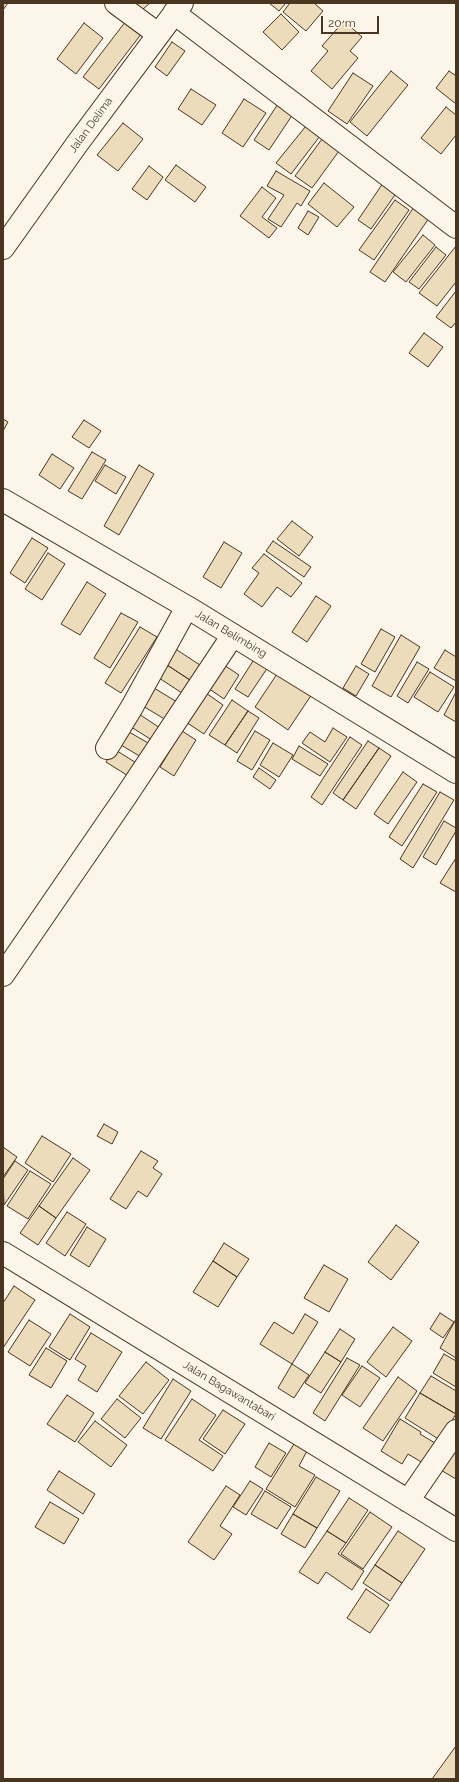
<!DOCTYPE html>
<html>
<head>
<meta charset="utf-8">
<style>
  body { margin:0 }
  #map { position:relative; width:459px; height:1782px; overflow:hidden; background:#fbf6e9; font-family:Raleway,sans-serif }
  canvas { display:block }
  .frame { position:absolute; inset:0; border:4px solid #4a3520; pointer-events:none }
  .scale { position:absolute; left:321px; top:16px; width:58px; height:18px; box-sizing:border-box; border:2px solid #4a3520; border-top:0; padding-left:5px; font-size:12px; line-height:14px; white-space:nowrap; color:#4a3520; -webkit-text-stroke:3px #fbf6e9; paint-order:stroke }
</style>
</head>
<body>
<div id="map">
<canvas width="459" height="1782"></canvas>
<div class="frame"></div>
<div class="scale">20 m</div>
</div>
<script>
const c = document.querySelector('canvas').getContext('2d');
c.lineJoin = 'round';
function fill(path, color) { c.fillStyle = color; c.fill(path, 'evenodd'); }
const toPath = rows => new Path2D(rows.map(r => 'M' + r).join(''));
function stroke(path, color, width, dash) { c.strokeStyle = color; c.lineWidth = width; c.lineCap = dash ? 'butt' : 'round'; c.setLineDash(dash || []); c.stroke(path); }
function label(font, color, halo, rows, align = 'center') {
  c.font = font + ' Raleway,sans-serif'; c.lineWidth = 3; c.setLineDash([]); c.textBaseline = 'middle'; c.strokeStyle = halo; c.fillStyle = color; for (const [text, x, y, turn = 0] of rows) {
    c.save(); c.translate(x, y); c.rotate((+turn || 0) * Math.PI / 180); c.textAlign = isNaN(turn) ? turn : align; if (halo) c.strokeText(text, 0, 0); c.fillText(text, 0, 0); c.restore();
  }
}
const building = toPath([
  [3,3,8,3,3,10,3,3],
  [136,3,150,3,142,10,136,3],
  [269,3,286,3,279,11,269,3],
  [290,3,314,3,323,11,306,31,283,12,290,3],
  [281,14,299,32,282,50,263,32,281,14],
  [126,21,142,33,99,89,83,77,126,21],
  [344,21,362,37,350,51,358,58,332,89,311,71,328,51,322,46,344,21],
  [84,23,103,38,76,74,57,59,84,23],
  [172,42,185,51,167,76,155,67,172,42],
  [391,71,408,85,367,136,350,122,391,71],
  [449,71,456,76,456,104,436,88,449,71],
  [353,73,373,86,347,124,328,111,353,73],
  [191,89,216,105,202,125,178,109,191,89],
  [244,99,266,113,243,147,222,133,244,99],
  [278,104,293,114,269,150,254,140,278,104],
  [446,107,456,115,456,135,441,154,421,138,446,107],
  [123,123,143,139,118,171,97,155,123,123],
  [306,126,320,136,291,174,276,163,306,126],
  [322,139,339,151,312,188,295,176,322,139],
  [176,165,206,187,195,202,165,180,176,165],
  [149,166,163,177,147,200,132,189,149,166],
  [276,171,310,191,301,206,297,203,281,227,268,219,284,195,267,186,276,171],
  [324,183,354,207,337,227,308,204,324,183],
  [383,183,397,192,371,229,358,220,383,183],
  [262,187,276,198,262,217,277,228,269,238,240,216,262,187],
  [395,200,409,210,374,260,359,250,395,200],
  [414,207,429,218,385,282,370,272,414,207],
  [308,211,319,217,308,235,298,228,308,211],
  [423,235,435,245,406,282,393,272,423,235],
  [456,246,456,282,437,306,419,293,456,246],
  [436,247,446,255,419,289,409,282,436,247],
  [456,291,456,322,451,328,436,317,456,291],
  [424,333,443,347,428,367,409,353,424,333],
  [3,419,8,422,3,431,3,419],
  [84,420,101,431,89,448,72,437,84,420],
  [92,452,106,460,82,499,68,491,92,452],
  [52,454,74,468,60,489,39,475,52,454],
  [105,465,126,477,116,494,95,481,105,465],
  [139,465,154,474,119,535,104,526,139,465],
  [292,521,313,537,299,556,277,539,292,521],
  [32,538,48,548,25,583,10,573,32,538],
  [273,541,311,567,304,577,266,551,273,541],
  [224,542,242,553,221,588,203,577,224,542],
  [48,553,65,564,42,600,25,589,48,553],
  [264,554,302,583,291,597,277,587,262,607,244,594,259,573,252,568,264,554],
  [87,582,106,594,80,635,61,624,87,582],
  [316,596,331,606,307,642,292,632,316,596],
  [121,613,138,622,110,668,94,658,121,613],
  [140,627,157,637,121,693,105,683,140,627],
  [381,629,395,637,375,672,361,664,381,629],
  [401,635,420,647,391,697,372,686,401,635],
  [171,646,206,669,196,684,161,661,171,646],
  [445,650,456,657,456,681,434,668,445,650],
  [257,655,270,664,248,697,235,689,257,655],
  [161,661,196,684,188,697,153,674,161,661],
  [417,662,429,669,408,703,397,696,417,662],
  [221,663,239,675,224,699,205,686,221,663],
  [356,666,369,674,356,696,343,688,356,666],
  [281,668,314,691,288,730,255,707,281,668],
  [430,672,454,687,438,712,414,697,430,672],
  [149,685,182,705,171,723,138,703,149,685],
  [203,691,223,705,204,734,183,720,203,691],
  [456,692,456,722,444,715,456,692],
  [232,700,248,711,225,745,209,735,232,700],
  [248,711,259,718,237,753,225,745,248,711],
  [136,712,163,730,155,742,128,725,136,712],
  [122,728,150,744,143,758,114,741,122,728],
  [333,728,347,737,330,762,302,743,310,732,325,742,333,728],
  [182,731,196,740,174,776,160,767,182,731],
  [255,731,270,740,252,770,237,761,255,731],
  [350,737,362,745,322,805,311,797,350,737],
  [368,741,379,748,343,800,333,793,368,741],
  [273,743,293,755,279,777,260,765,273,743],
  [299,746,328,764,320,776,292,759,299,746],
  [379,748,391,756,356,809,343,800,379,748],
  [114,749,138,764,130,777,106,762,114,749],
  [259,768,276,780,270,789,253,777,259,768],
  [403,772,417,782,388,824,374,814,403,772],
  [423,784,437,792,402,846,389,837,423,784],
  [440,792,454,800,413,868,400,859,440,792],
  [444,821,456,828,456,831,436,865,423,857,444,821],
  [456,858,456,892,440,883,456,858],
  [104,1124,118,1132,112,1144,97,1136,104,1124],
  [42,1136,71,1154,53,1182,25,1163,42,1136],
  [3,1147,17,1157,3,1177,3,1147],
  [141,1151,158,1161,153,1168,162,1174,147,1197,138,1191,126,1209,110,1199,141,1151],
  [73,1158,90,1170,56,1218,39,1206,73,1158],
  [15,1161,28,1170,4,1205,3,1179,15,1161],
  [30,1171,51,1184,28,1219,7,1206,30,1171],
  [39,1206,56,1218,38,1245,20,1233,39,1206],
  [67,1212,86,1224,65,1256,46,1243,67,1212],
  [396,1225,419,1242,391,1280,368,1262,396,1225],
  [87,1227,106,1239,89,1267,70,1255,87,1227],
  [224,1243,249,1259,237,1277,213,1261,224,1243],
  [213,1261,237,1277,218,1307,193,1292,213,1261],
  [324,1265,348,1279,329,1312,304,1298,324,1265],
  [14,1286,35,1300,3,1348,3,1303,14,1286],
  [440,1313,454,1322,443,1338,430,1329,440,1313],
  [70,1314,90,1327,70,1360,49,1347,70,1314],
  [305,1314,318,1322,292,1364,260,1344,274,1322,293,1334,305,1314],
  [29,1320,51,1334,30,1366,8,1352,29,1320],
  [455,1321,456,1322,456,1358,440,1348,455,1321],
  [393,1327,412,1341,386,1377,367,1362,393,1327],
  [340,1329,355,1339,341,1362,325,1352,340,1329],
  [91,1333,122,1352,97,1392,78,1380,86,1366,75,1359,91,1333],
  [46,1348,67,1361,51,1388,29,1375,46,1348],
  [325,1352,341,1362,321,1393,305,1383,325,1352],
  [444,1354,456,1361,456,1387,433,1373,444,1354],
  [347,1358,360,1365,325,1421,313,1413,347,1358],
  [146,1362,169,1380,143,1414,119,1396,146,1362],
  [292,1364,309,1375,294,1398,278,1388,292,1364],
  [362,1366,380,1378,360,1407,342,1395,362,1366],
  [431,1376,456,1391,456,1414,420,1393,431,1376],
  [398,1377,417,1391,383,1441,363,1428,398,1377],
  [173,1379,191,1391,161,1439,143,1428,173,1379],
  [420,1393,456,1414,440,1440,405,1418,420,1393],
  [67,1395,94,1413,75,1442,47,1424,67,1395],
  [117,1399,141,1418,125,1438,101,1419,117,1399],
  [192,1399,216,1415,199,1440,223,1456,213,1471,165,1440,192,1399],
  [223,1410,245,1424,225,1454,203,1439,223,1410],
  [400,1419,421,1432,420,1434,435,1443,423,1463,408,1454,402,1464,381,1451,400,1419],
  [95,1421,127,1445,111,1467,78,1442,95,1421],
  [456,1442,456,1479,439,1469,456,1442],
  [269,1443,286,1453,271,1477,255,1467,269,1443],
  [294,1444,307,1451,299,1466,315,1475,295,1507,266,1489,294,1444],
  [59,1471,95,1494,83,1514,47,1490,59,1471],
  [316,1477,340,1491,317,1528,293,1514,316,1477],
  [250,1481,263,1489,246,1515,233,1507,250,1481],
  [226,1486,240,1495,220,1526,232,1534,214,1560,188,1542,226,1486],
  [265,1491,291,1507,277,1529,251,1514,265,1491],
  [349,1498,368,1510,346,1543,327,1531,349,1498],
  [50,1502,79,1519,64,1544,35,1527,50,1502],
  [370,1512,392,1527,363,1569,341,1554,370,1512],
  [293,1514,317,1528,305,1548,281,1534,293,1514],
  [327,1531,346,1543,338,1554,364,1571,352,1590,326,1572,318,1584,299,1572,327,1531],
  [398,1531,425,1549,402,1583,375,1565,398,1531],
  [375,1565,402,1583,390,1601,363,1583,375,1565],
  [366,1589,389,1605,370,1633,347,1618,366,1589],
  [456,1746,456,1779,432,1779,456,1746]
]);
fill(building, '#ecdcbc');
stroke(building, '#4a3520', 1);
const minor = toPath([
  [116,3,158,34],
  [174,13,456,227],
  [3,248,77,144,182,3],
  [3,500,187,607,456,772],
  [107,748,132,707,187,607],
  [3,975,126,796,233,635],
  [3,1253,456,1530],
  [408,1501,456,1431]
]);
stroke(minor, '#4a3520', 24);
stroke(minor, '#fbf6e9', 22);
label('11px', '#4a3520', '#fbf6e9', [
  ["Jalan Delima",91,125,-54],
  ["Jalan Belimbing",231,634,31],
  ["Jalan Bagawantabari",229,1391,31]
]);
</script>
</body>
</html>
